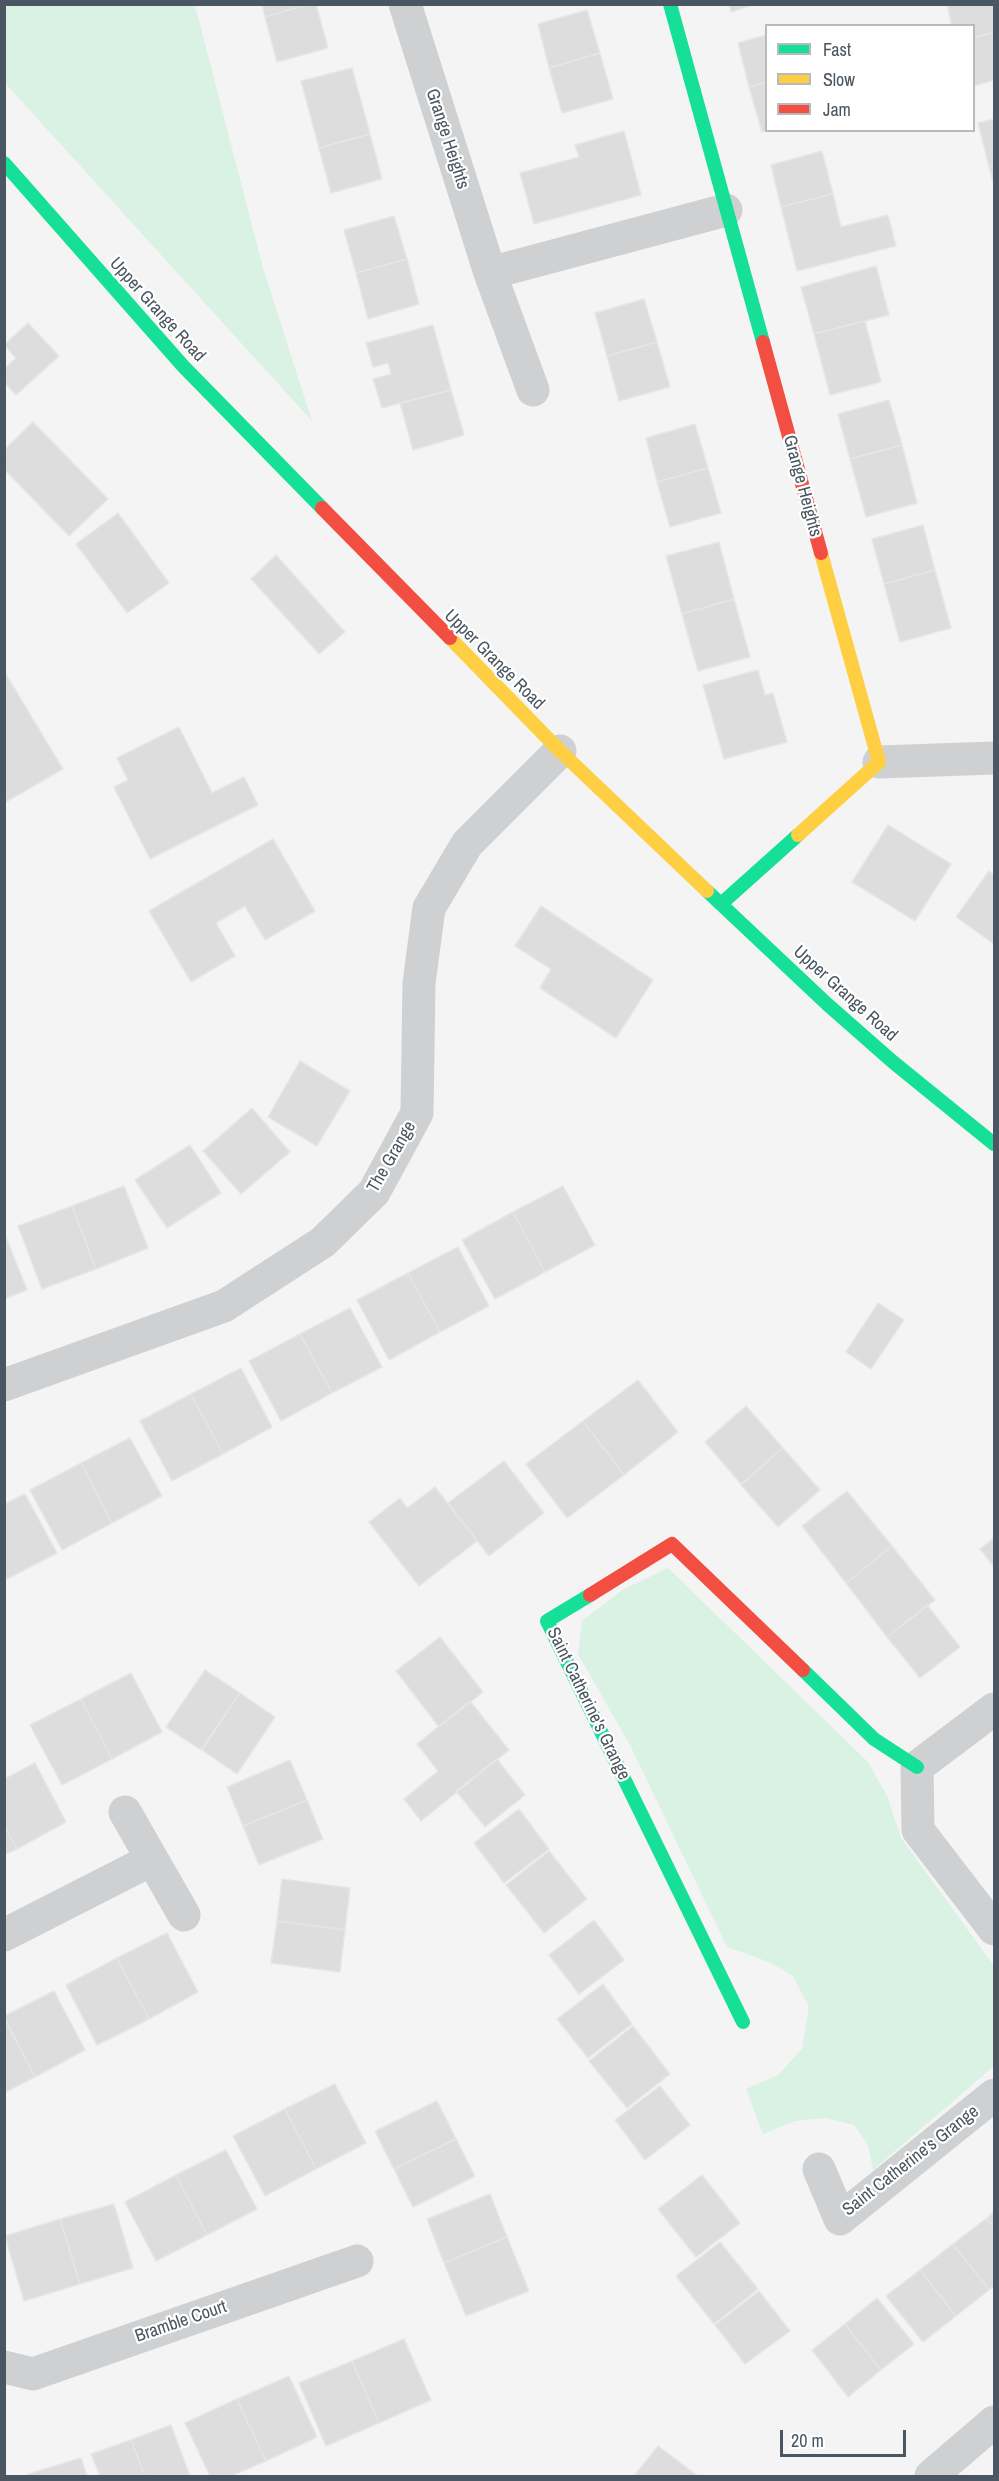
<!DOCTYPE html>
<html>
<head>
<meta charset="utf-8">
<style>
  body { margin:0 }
  #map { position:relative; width:999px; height:2481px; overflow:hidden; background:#f4f4f4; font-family:"Archivo Narrow",sans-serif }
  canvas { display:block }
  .frame { position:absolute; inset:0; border:6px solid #4a5661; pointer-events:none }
  .legend { position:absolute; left:765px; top:24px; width:210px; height:108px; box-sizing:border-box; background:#fff; border:2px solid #b7bbc0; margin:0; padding:8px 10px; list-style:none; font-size:18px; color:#4a5661 }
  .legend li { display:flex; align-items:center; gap:12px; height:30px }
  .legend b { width:30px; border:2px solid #b7bbc0 }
  .scale { position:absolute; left:780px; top:2430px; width:126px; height:27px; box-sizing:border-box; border:3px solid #4a5661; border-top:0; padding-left:8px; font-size:18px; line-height:21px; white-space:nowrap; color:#4a5661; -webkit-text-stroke:4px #fff; paint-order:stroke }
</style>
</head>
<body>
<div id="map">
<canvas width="999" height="2481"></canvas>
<div class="frame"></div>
<ul class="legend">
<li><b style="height:8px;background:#16e098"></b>Fast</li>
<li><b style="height:8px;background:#ffcf43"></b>Slow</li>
<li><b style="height:8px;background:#f24e42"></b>Jam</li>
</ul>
<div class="scale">20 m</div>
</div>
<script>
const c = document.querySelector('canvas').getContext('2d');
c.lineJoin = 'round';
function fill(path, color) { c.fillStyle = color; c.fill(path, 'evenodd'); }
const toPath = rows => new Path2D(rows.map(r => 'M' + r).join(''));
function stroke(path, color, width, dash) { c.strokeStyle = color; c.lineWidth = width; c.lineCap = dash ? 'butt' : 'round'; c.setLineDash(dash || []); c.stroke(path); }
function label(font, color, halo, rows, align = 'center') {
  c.font = font + ' "Archivo Narrow",sans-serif'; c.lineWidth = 4.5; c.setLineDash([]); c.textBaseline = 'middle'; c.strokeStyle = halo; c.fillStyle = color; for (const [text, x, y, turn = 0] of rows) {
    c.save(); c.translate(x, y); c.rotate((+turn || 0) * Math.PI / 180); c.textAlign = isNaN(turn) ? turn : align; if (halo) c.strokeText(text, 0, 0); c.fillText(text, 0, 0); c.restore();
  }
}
fill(toPath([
  [4,5,195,5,263,268,312,421,5,83],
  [668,1568,868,1762,888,1798,901,1838,994,1966,994,2066,873,2170,868,2145,854,2125,826,2118,795,2121,763,2134,746,2089,778,2075,802,2049,809,2007,793,1976,769,1962,727,1947,630,1745,578,1654,582,1621,622,1590]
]), '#d9f2e3');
const building = toPath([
  [262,4,309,4,265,17,262,4],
  [309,4,316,4,328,48,277,62,265,17,309,4],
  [729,4,756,4,731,12,729,4],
  [947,4,994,4,994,32,974,38,974,26,952,26,947,4],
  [587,10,600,53,549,68,538,24,587,10],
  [994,32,994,80,974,86,974,38,994,32],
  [766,35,766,82,749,87,738,43,766,35],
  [600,53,613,99,562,113,549,68,600,53],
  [352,68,370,134,319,148,301,81,352,68],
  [766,82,766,130,768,130,762,132,749,87,766,82],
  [994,119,994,165,989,167,978,123,994,119],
  [624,131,641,195,534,224,520,173,579,157,575,145,624,131],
  [370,134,382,179,331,193,319,148,370,134],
  [822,151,833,194,781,207,771,165,822,151],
  [994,165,994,185,989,167,994,165],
  [833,194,841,227,888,215,896,246,797,271,781,207,833,194],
  [394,216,407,259,356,273,344,230,394,216],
  [407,259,419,304,368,319,356,273,407,259],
  [876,266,889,315,814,334,801,287,876,266],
  [644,299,657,342,607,356,595,313,644,299],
  [865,321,881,382,830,395,814,334,865,321],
  [28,323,59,356,16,395,4,382,4,369,16,358,4,345,28,323],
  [433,325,451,390,382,408,373,379,391,374,388,363,373,367,366,343,433,325],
  [657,342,670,387,619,401,607,356,657,342],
  [451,390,464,435,413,450,400,403,451,390],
  [889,400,902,445,850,459,838,414,889,400],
  [33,422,108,499,69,536,4,469,4,450,33,422],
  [695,424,708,468,657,482,646,438,695,424],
  [902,445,917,503,866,517,850,459,902,445],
  [708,468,721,513,670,527,657,482,708,468],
  [118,513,169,583,127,613,76,544,118,513],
  [923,525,935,570,884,584,872,539,923,525],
  [719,542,734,599,682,614,666,556,719,542],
  [276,555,345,632,319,654,251,579,276,555],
  [935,570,951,628,900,642,884,584,935,570],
  [734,599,750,657,698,671,682,614,734,599],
  [758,670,765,695,773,693,787,742,724,759,703,685,758,670],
  [4,671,63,769,4,803,4,671],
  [179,727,212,793,244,777,258,805,150,859,114,787,128,780,117,758,179,727],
  [888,825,951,864,915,921,852,882,888,825],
  [273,839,315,911,265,940,245,906,216,923,235,956,191,982,149,911,273,839],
  [989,871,994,875,994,944,956,917,989,871],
  [541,906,653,980,616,1038,540,988,551,969,515,946,541,906],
  [300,1061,350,1091,317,1146,268,1117,300,1061],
  [252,1108,290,1152,241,1194,203,1151,252,1108],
  [190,1145,221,1193,167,1228,135,1180,190,1145],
  [124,1186,148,1248,96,1269,72,1206,124,1186],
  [563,1186,595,1245,545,1272,513,1212,563,1186],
  [72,1206,96,1269,42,1289,18,1226,72,1206],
  [513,1212,545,1272,495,1299,462,1240,513,1212],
  [4,1232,27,1290,4,1299,4,1232],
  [458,1247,489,1306,440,1332,408,1273,458,1247],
  [408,1273,440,1332,389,1360,357,1300,408,1273],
  [878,1303,904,1320,871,1369,846,1352,878,1303],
  [350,1308,382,1367,332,1393,300,1334,350,1308],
  [300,1334,332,1393,281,1421,249,1361,300,1334],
  [241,1368,272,1427,223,1454,191,1394,241,1368],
  [638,1380,678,1432,624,1475,583,1421,638,1380],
  [191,1394,223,1454,172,1481,140,1421,191,1394],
  [746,1406,783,1448,741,1484,705,1442,746,1406],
  [583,1421,624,1475,567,1518,526,1464,583,1421],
  [130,1438,162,1496,112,1523,81,1463,130,1438],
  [783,1448,820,1490,778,1527,741,1485,783,1448],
  [504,1461,544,1513,489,1556,448,1503,504,1461],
  [81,1463,112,1523,62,1550,30,1490,81,1463],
  [435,1487,477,1541,419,1586,369,1522,400,1498,407,1508,435,1487],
  [847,1491,892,1546,846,1583,802,1526,847,1491],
  [25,1494,57,1553,7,1579,4,1574,4,1504,25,1494],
  [994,1538,994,1567,980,1549,994,1538],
  [892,1546,935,1600,887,1637,846,1583,892,1546],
  [927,1605,960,1647,920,1678,887,1637,927,1605],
  [440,1637,483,1692,439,1727,396,1671,440,1637],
  [205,1670,240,1693,201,1750,166,1727,205,1670],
  [131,1673,162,1732,112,1759,81,1699,131,1673],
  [240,1693,275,1717,237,1774,202,1750,240,1693],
  [81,1699,112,1759,62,1785,30,1725,81,1699],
  [470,1701,509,1750,421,1821,404,1799,438,1771,417,1744,470,1701],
  [497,1759,525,1795,485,1827,456,1791,497,1759],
  [290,1760,307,1800,243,1826,227,1787,290,1760],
  [35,1763,66,1822,17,1849,4,1825,4,1779,35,1763],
  [307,1800,323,1839,259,1865,243,1826,307,1800],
  [519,1809,549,1849,504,1883,474,1843,519,1809],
  [4,1825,17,1849,4,1855,4,1825],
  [549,1851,587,1899,544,1933,506,1885,549,1851],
  [282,1879,350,1888,345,1930,277,1921,282,1879],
  [594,1920,624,1960,579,1994,549,1955,594,1920],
  [277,1921,345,1930,340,1972,271,1963,277,1921],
  [167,1933,198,1992,149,2019,117,1958,167,1933],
  [117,1958,149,2019,97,2045,66,1985,117,1958],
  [603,1984,632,2024,588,2058,557,2019,603,1984],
  [54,1991,85,2050,35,2077,4,2016,54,1991],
  [4,2018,35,2077,4,2093,4,2018],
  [633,2026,670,2074,627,2108,589,2061,633,2026],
  [335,2084,366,2143,316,2169,285,2109,335,2084],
  [660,2086,690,2125,645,2160,615,2120,660,2086],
  [437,2101,456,2139,394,2169,375,2131,437,2101],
  [285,2109,316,2169,265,2196,233,2136,285,2109],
  [456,2139,475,2176,413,2207,394,2169,456,2139],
  [226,2150,257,2209,207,2235,176,2175,226,2150],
  [176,2175,207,2235,156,2261,125,2202,176,2175],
  [702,2175,740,2223,696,2257,658,2209,702,2175],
  [490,2194,507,2237,444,2263,427,2219,490,2194],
  [114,2204,133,2268,80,2284,60,2219,114,2204],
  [994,2212,994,2228,987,2218,994,2212],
  [987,2218,994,2228,994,2286,989,2290,953,2244,987,2218],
  [60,2219,80,2284,24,2301,5,2236,60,2219],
  [507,2237,529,2291,466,2316,444,2263,507,2237],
  [720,2242,758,2289,714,2324,676,2276,720,2242],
  [953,2244,989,2290,956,2316,920,2270,953,2244],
  [920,2270,956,2316,923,2342,886,2296,920,2270],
  [759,2291,790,2331,745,2364,715,2325,759,2291],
  [877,2298,914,2344,881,2370,845,2324,877,2298],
  [845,2324,881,2370,848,2397,812,2350,845,2324],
  [404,2339,431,2400,379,2423,352,2361,404,2339],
  [352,2361,379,2423,326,2446,299,2383,352,2361],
  [289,2376,317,2437,266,2461,237,2399,289,2376],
  [237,2399,266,2461,231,2476,210,2476,185,2423,237,2399],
  [171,2425,190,2476,145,2476,131,2440,171,2425],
  [131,2440,145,2476,100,2476,91,2454,131,2440],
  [658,2446,698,2476,634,2476,658,2446],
  [81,2458,87,2476,28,2476,28,2474,81,2458]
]);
fill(building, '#ddddde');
stroke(building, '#e5e6e7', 1.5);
stroke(toPath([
  [405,4,490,273,533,390],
  [490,273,726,210],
  [879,762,994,758],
  [4,1385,224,1306,323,1242,374,1192,417,1113,419,983,429,908,467,844,560,751],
  [994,1709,917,1767,918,1830,994,1929],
  [125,1812,184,1915],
  [4,1935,151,1860],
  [819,2169,840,2219,994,2095],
  [4,2367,33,2374,357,2261],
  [931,2476,994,2422]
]), '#ced0d2', 33);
stroke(toPath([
  [670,4,763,342],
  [4,163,183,366,322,508],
  [707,891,827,1004,893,1062,994,1144],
  [721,904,798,835],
  [590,1595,547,1621,743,2022],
  [803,1670,874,1739,917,1767]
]), '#16e098', 14);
stroke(toPath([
  [450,638,560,751,707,891],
  [798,835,879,762,821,553]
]), '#ffcf43', 14);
stroke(toPath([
  [763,342,821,553],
  [322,508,450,638],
  [590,1595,672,1544,803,1670]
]), '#f24e42', 14);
label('18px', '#4a5661', '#fff', [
  ["Grange Heights",447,139,72],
  ["Upper Grange Road",157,310,48],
  ["Grange Heights",802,486,75],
  ["Upper Grange Road",494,660,45],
  ["Upper Grange Road",845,994,42],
  ["The Grange",392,1157,-60],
  ["Saint Catherine's Grange",588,1704,64],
  ["Saint Catherine's Grange",911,2161,-38],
  ["Bramble Court",181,2322,-19]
]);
</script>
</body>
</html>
